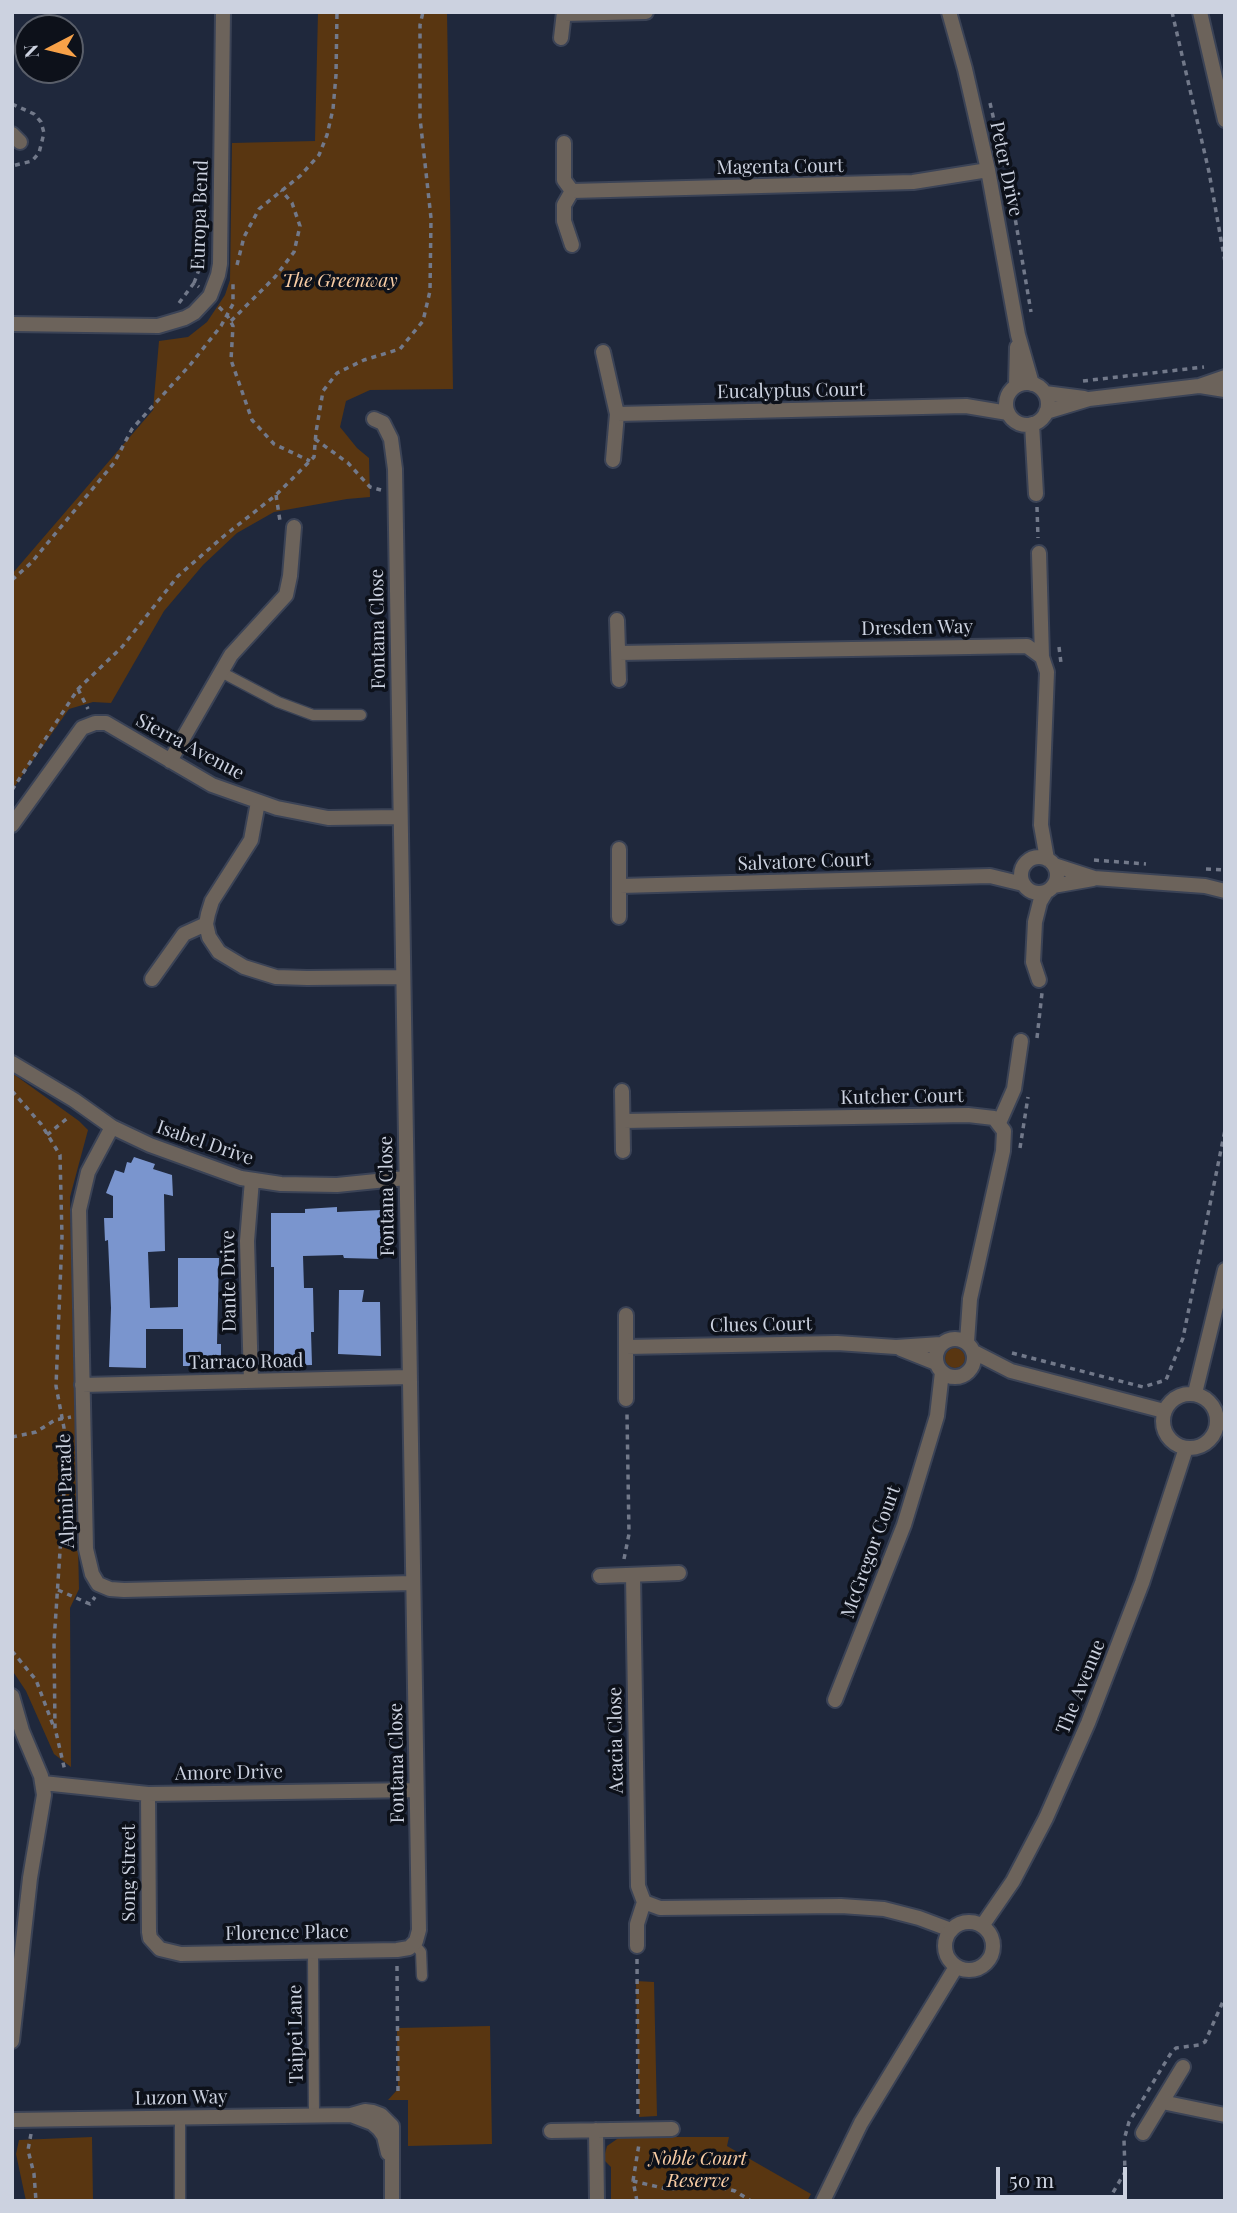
<!DOCTYPE html>
<html>
<head>
<meta charset="utf-8">
<style>
  body { margin:0 }
  #map { position:relative; width:1237px; height:2213px; overflow:hidden; background:#1f283c; font-family:"Playfair Display",serif }
  canvas { display:block }
  .frame { position:absolute; inset:0; border:14px solid #ccd2e0; pointer-events:none }
  .north { position:absolute; left:14px; top:14px; width:70px; height:70px; box-sizing:border-box; background:#0d111a; border:2px solid #595e69; border-radius:50%; rotate:263deg; font-size:19px; font-weight:700; line-height:28px; text-align:center; color:#ccd2e0 }
  .north::after { content:''; display:block; margin:auto; width:24px; height:32px; background:#f7a148; clip-path:polygon(50% 0,100% 100%,50% 72%,0 100%) }
  .scale { position:absolute; left:996px; top:2167px; width:131px; height:32px; box-sizing:border-box; border:4px solid #ccd2e0; border-top:0; padding-left:9px; font-size:21px; line-height:24px; white-space:nowrap; color:#ccd2e0; -webkit-text-stroke:5px #0d111a; paint-order:stroke }
</style>
</head>
<body>
<div id="map">
<canvas width="1237" height="2213"></canvas>
<div class="frame"></div>
<div class="north">N</div>
<div class="scale">50 m</div>
</div>
<script>
const c = document.querySelector('canvas').getContext('2d');
c.lineJoin = 'round';
function fill(path, color) { c.fillStyle = color; c.fill(path, 'evenodd'); }
const toPath = rows => new Path2D(rows.map(r => 'M' + r).join(''));
function stroke(path, color, width, dash) { c.strokeStyle = color; c.lineWidth = width; c.lineCap = dash ? 'butt' : 'round'; c.setLineDash(dash || []); c.stroke(path); }
function label(font, color, halo, rows, align = 'center') {
  c.font = font + ' "Playfair Display",serif'; c.lineWidth = 7; c.setLineDash([]); c.textBaseline = 'middle'; c.strokeStyle = halo; c.fillStyle = color; for (const [text, x, y, turn = 0] of rows) {
    c.save(); c.translate(x, y); c.rotate((+turn || 0) * Math.PI / 180); c.textAlign = isNaN(turn) ? turn : align; if (halo) c.strokeText(text, 0, 0); c.fillText(text, 0, 0); c.restore();
  }
}
fill(toPath([
  [318,12,447,12,453,389,370,390,346,401,340,427,357,448,369,458,370,497,347,499,274,512,237,533,203,565,164,611,111,703,93,702,69,709,12,790,12,574,153,410,159,341,188,337,207,322,225,295,230,280,232,143,315,141],
  [12,1073,79,1121,88,1130,70,1197,79,1589,70,1608,71,1767,54,1754,26,1691,12,1670],
  '945 1358a10 10 0 1 1 20 0a10 10 0 1 1-20 0Z',
  [636,1981,654,1982,657,2116,639,2117],
  [490,2026,492,2144,408,2146,408,2100,388,2100,398,2089,397,2028],
  [92,2137,93,2201,26,2201,16,2154,19,2140],
  [620,2137,729,2137,727,2146,811,2194,807,2201,611,2201,611,2167,604,2160,604,2157,607,2146]
]), '#593611');
fill(toPath([
  [134,1157,155,1164,153,1169,172,1175,173,1196,164,1194,165,1251,148,1252,150,1308,178,1307,178,1258,219,1258,217,1344,221,1344,221,1366,183,1366,183,1329,146,1329,146,1368,109,1367,111,1308,108,1240,105,1241,104,1218,113,1218,113,1196,106,1193,115,1170,124,1173,127,1162,131,1163],
  [337,1207,337,1212,381,1210,382,1259,344,1258,343,1255,303,1256,304,1288,313,1288,314,1332,311,1332,312,1365,274,1366,274,1267,271,1267,271,1213,305,1213,305,1209],
  [339,1290,364,1290,362,1302,380,1302,381,1356,338,1354]
]), '#7a95ce');
const service = toPath([
  [221,672,278,702,313,715,361,715],
  [414,1944,421,1952,422,1976],
  [313,1953,314,2115],
  [180,2201,180,2117]
]);
const minor = toPath([
  [949,12,965,69,988,170,1018,335,1032,384],
  [564,14,646,12],
  [561,38,564,12],
  [12,134,20,142],
  [564,143,564,180,572,191],
  [572,245,564,221,564,205,572,191,913,182,988,170],
  [12,324,158,326,185,318,194,313,210,296,218,275,220,264,223,12],
  [603,352,617,414,613,460],
  '1006 404a21 21 0 1 1 42 0a21 21 0 1 1-42 0Z',
  [1016,386,1017,347],
  [1200,386,1225,390],
  [1045,393,1084,398],
  [1046,412,1089,399,1199,386,1225,377],
  [617,414,966,406,1008,413],
  [1032,424,1036,494],
  [1039,553,1042,657],
  [617,620,619,680],
  [619,653,1027,646,1042,657,1047,672,1041,825,1047,859],
  [170,761,231,655,286,595,290,576,294,527],
  [258,802,251,840,212,901,208,914,206,924,209,937,219,952,244,967,276,977,307,978,403,977],
  [12,825,82,728,95,723,106,723,212,785,277,808,328,818,400,817],
  '1021 875a18 18 0 1 1 36 0a18 18 0 1 1-36 0Z',
  [1054,865,1094,878,1205,886,1225,891],
  [620,886,990,876,1023,884],
  [1053,886,1093,879],
  [619,917,619,849],
  [152,979,184,934,206,924],
  [1039,980,1033,962,1035,922,1040,902,1046,892],
  [12,1063,74,1100,112,1127,150,1145,241,1178,281,1184,337,1185,406,1178],
  [622,1091,623,1151],
  [623,1121,968,1115,994,1118,1004,1131,1003,1151,970,1299,967,1342],
  [999,1123,1014,1089,1021,1041],
  [112,1127,88,1172,79,1210,86,1549,92,1574,98,1584,110,1589,124,1590,413,1583],
  [626,1315,626,1399],
  '936 1358a19 19 0 1 1 38 0a19 19 0 1 1-38 0Z',
  [626,1347,837,1343,896,1347,941,1344],
  [901,1349,936,1363],
  [974,1352,1011,1371,1164,1411],
  [251,1381,247,1241,252,1180],
  [82,1385,409,1377],
  [1217,1422,1225,1423],
  [633,1575,638,1886,644,1902,660,1908,841,1906,884,1909,919,1918,951,1930],
  [600,1576,679,1573],
  [12,1696,22,1731,41,1776,44,1795,30,1878,12,2041],
  [835,1700,904,1525,937,1416,942,1372],
  [43,1783,148,1794,416,1790],
  [148,1794,149,1932,150,1938,160,1949,181,1954,397,1950,409,1948,416,1941,419,1930,395,469,391,439,383,423,374,419],
  [637,1946,637,1924,644,1902],
  [1162,2102,1225,2115],
  [351,2115,372,2123,379,2129,384,2136,388,2153],
  [12,2120,351,2115,365,2111,373,2112,381,2115,392,2126,392,2201],
  [596,2130,597,2201],
  [551,2131,672,2129],
  [1143,2133,1183,2067]
]);
const tertiary = toPath([
  [1200,12,1225,120],
  [1195,1393,1225,1270],
  '1163 1421a27 27 0 1 1 54 0a27 27 0 1 1-54 0Z',
  '945 1946a24 24 0 1 1 48 0a24 24 0 1 1-48 0Z',
  [982,1926,1013,1881,1046,1818,1088,1723,1142,1583,1186,1448],
  [823,2201,861,2123,956,1967]
]);
stroke(service, '#3b4356', 13);
stroke(minor, '#3b4356', 18);
stroke(tertiary, '#3b4356', 18);
stroke(toPath([
  [1172,12,1209,172,1225,262],
  [990,103,1011,194,1031,312],
  [12,104,34,114,41,122,44,133,39,153,32,161,12,166],
  [237,265,244,237,259,209,300,176,319,155,327,135,333,109,336,75,337,12],
  [194,283,203,259],
  [179,303,194,283,199,287],
  [219,307,227,315,233,326,231,360,252,420,274,444,310,461],
  [231,321,275,277,294,252,300,226,292,203,281,190],
  [1083,381,1204,367],
  [315,439,348,463,370,487,381,490],
  [276,495,280,521],
  [1037,507,1038,538],
  [12,580,31,563,114,463,132,429,190,365,221,326,233,304,233,280],
  [1059,647,1061,663],
  [78,689,88,709],
  [12,790,78,689,122,647,178,576,224,536,276,495,314,457,316,432,323,391,337,373,364,360,400,349,423,321,430,291,431,218,420,118,420,25,423,12],
  [1094,860,1146,864],
  [1206,869,1225,870],
  [1037,1038,1042,993],
  [12,1091,41,1124,60,1155,62,1237,56,1386,64,1428,64,1491,54,1642,55,1728,65,1771],
  [47,1135,70,1116],
  [1020,1148,1028,1097],
  [1012,1353,1143,1387,1166,1380,1183,1338,1225,1130],
  [12,1437,36,1432,55,1420,71,1417],
  [624,1559,629,1534,627,1414],
  [58,1590,90,1604,95,1597],
  [12,1651,36,1680,53,1725],
  [637,1959,638,2115],
  [397,1966,398,2092],
  [31,2134,28,2150,34,2174,36,2201],
  [633,2181,639,2144],
  [637,2201,633,2181,667,2189,713,2186,723,2188,735,2191,751,2201],
  [1108,2201,1125,2172,1124,2140,1129,2122,1171,2053,1176,2048,1199,2045,1205,2042,1225,1997]
]), '#72798a', 3.5, [5, 5]);
stroke(service, '#6c635b', 10);
stroke(minor, '#6c635b', 14);
stroke(tertiary, '#6c635b', 14);
label('19px', '#ccd2e0', '#0d111a', [
  ["Magenta Court",780,167,-1],
  ["Peter Drive",1006,169,78],
  ["Europa Bend",200,215,-88],
  ["Eucalyptus Court",791,391,-1],
  ["Dresden Way",917,628,-1],
  ["Fontana Close",378,629,-91],
  ["Sierra Avenue",190,747,28],
  ["Salvatore Court",804,862,-2],
  ["Kutcher Court",902,1097,-1],
  ["Isabel Drive",205,1143,19],
  ["Fontana Close",387,1196,-91],
  ["Dante Drive",229,1281,-91],
  ["Clues Court",761,1325,-1],
  ["Tarraco Road",246,1362,-1],
  ["Alpini Parade",66,1491,-92],
  ["McGregor Court",871,1552,-70],
  ["The Avenue",1081,1687,-68],
  ["Acacia Close",616,1740,-91],
  ["Fontana Close",397,1763,-91],
  ["Amore Drive",229,1773,-1],
  ["Song Street",129,1873,-90],
  ["Florence Place",287,1933,-1],
  ["Taipei Lane",296,2034,-91],
  ["Luzon Way",181,2098,-1]
]);
label('italic 19px', '#f8cca4', '#0d111a', [
  ["The Greenway",340,281],
  ["Noble Court",698,2159],
  ["Reserve",698,2181]
]);
</script>
</body>
</html>
